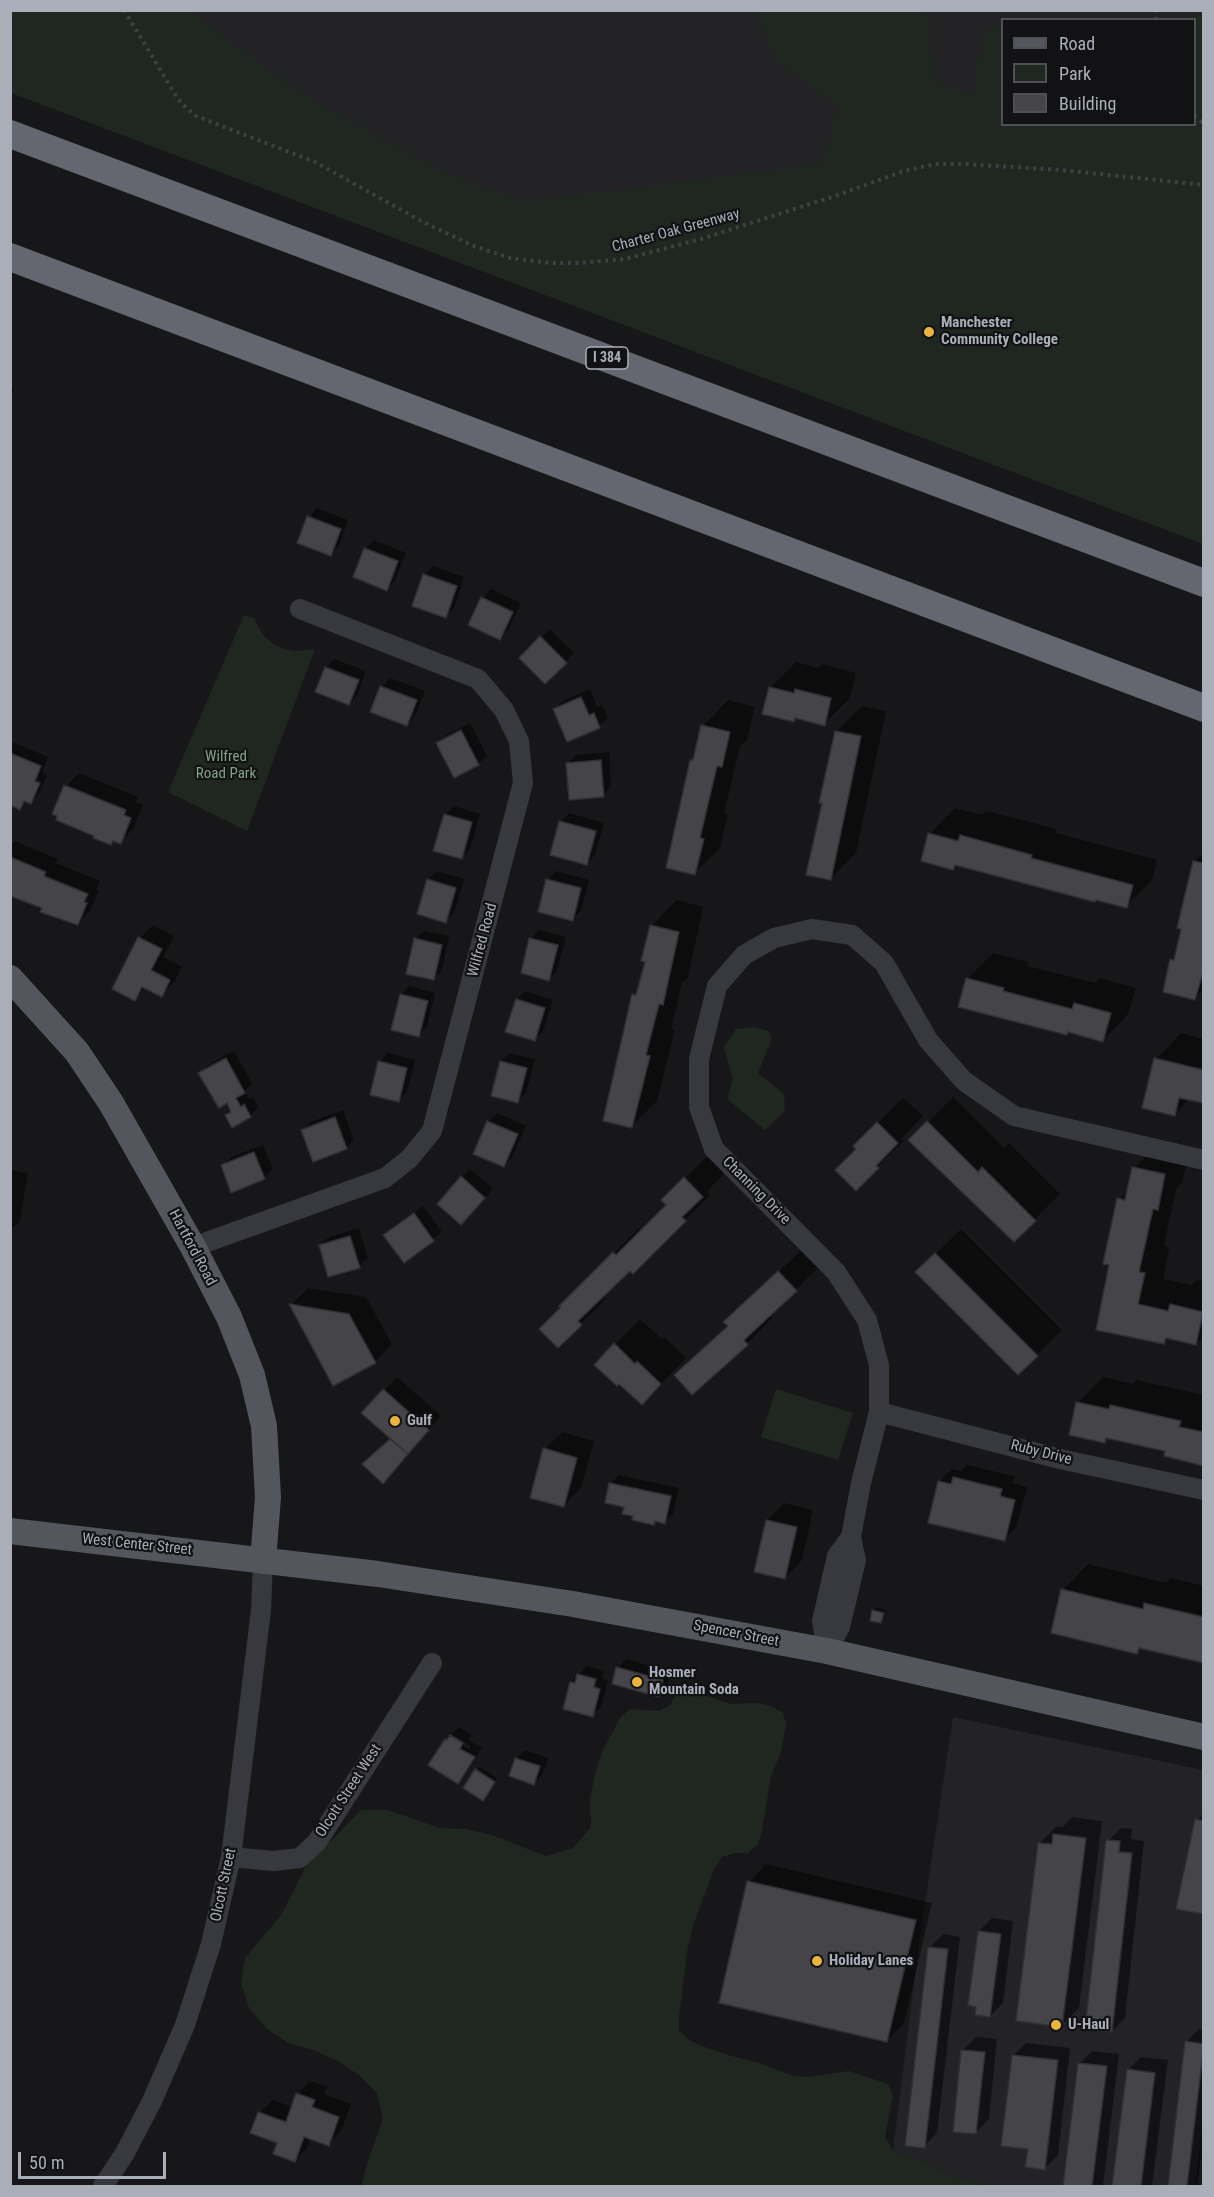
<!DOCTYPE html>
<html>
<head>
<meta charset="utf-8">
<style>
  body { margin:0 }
  #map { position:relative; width:1214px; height:2197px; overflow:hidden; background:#171719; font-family:"Roboto Condensed",sans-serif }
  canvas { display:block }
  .frame { position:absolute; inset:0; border:12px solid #aaaeb8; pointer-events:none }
  .legend { position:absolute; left:1001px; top:18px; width:195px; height:108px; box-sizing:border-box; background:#121214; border:2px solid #4f5056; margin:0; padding:8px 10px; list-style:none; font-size:18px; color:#aaaeb8 }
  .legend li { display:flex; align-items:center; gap:12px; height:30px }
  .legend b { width:30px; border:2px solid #4f5056 }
  .scale { position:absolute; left:18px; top:2152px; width:148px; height:27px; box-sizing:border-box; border:3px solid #aaaeb8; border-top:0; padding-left:8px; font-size:18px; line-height:21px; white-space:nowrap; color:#aaaeb8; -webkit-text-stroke:4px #121214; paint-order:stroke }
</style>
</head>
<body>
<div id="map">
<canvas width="1214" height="2197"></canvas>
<div class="frame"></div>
<ul class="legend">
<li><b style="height:8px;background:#54565d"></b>Road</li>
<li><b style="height:16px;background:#1f2720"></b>Park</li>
<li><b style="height:16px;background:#444449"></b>Building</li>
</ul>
<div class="scale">50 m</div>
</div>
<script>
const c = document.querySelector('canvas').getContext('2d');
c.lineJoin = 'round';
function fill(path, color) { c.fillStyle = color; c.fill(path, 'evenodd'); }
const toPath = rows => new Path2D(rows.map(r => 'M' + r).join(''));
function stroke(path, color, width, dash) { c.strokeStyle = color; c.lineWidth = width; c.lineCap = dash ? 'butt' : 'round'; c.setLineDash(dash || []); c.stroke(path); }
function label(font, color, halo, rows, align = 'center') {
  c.font = font + ' "Roboto Condensed",sans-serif'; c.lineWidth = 4.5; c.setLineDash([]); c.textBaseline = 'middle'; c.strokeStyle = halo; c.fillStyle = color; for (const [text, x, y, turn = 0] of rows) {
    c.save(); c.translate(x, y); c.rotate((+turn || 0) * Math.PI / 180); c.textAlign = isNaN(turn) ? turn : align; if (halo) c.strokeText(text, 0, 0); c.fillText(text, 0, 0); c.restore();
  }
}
fill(toPath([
  [10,11,1203,11,1203,540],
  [1002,20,1194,20,1194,124,1002,124],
  [953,1717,1203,1770,1204,2107,1195,2186,980,2186,893,2150,919,1943]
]), '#232326');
fill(toPath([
  [10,11,190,11,292,88,438,170,523,202,822,164,838,106,775,60,757,11,915,11,929,17,934,83,973,94,984,31,1002,23,1002,124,1194,124,1194,20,1182,19,1203,13,1203,544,11,93],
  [244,615,254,618,263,635,272,643,283,649,296,651,315,649,247,831,168,792],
  [754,1027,768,1031,772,1038,758,1073,784,1094,785,1111,765,1130,727,1099,733,1079,724,1048,736,1029],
  [776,1389,853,1413,838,1460,761,1437],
  [690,1690,730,1704,757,1703,770,1706,783,1712,786,1725,781,1752,771,1776,762,1831,758,1844,748,1853,735,1853,722,1857,714,1869,695,1920,688,1946,679,2016,679,2030,689,2040,702,2046,728,2055,756,2062,794,2076,807,2077,849,2071,888,2084,893,2096,885,2137,893,2150,980,2186,364,2186,362,2184,366,2167,383,2118,377,2093,359,2075,336,2060,313,2050,288,2043,266,2028,249,2008,241,1983,245,1958,281,1915,305,1868,361,1810,388,1810,440,1828,466,1829,492,1835,546,1856,573,1848,591,1827,590,1799,595,1774,603,1750,620,1718,630,1709,659,1711,670,1705,677,1694]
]), '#1f2720');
fill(toPath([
  [10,388,14,389,10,401],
  [317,508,348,520,339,546,330,554,309,517],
  [374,540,406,553,395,580,387,589,365,549],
  [433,566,464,577,454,608,446,616,424,575],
  [491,589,521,603,508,630,499,639,482,598],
  [550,629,574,653,545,682,521,658],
  [334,659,366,671,357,695,349,703,326,668],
  [796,662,818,668,822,664,856,673,850,698,824,724,797,717,793,720,770,688],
  [390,678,425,691,415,716,407,725,381,687],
  [590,689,597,707,602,705,608,718,599,726,568,740,554,709,563,701],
  [728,700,755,707,747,740,740,746,724,813,728,813,720,848,694,873,692,760,695,757,703,726],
  [862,706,886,711,856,853,830,879,824,802,837,731],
  [470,723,487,756,478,764,438,744,446,735],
  [10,741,48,757,42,772,47,775,39,793,31,802,27,800,20,808,10,804],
  [609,752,611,787,603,795,568,763,576,755],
  [79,773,138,797,136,802,143,805,133,829,120,842,114,840,111,844,66,786],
  [454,806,480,814,470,849,461,858,445,815],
  [955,808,982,815,986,811,1057,829,1056,833,1157,860,1152,880,1126,906,957,864,952,869,930,834],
  [569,813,604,823,595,855,587,863,561,822],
  [15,841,58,859,56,863,100,881,96,889,99,890,90,911,77,924,10,894,10,846],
  [1204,852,1204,989,1195,998,1172,960,1177,955,1194,862],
  [437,871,464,879,454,913,445,921,428,880],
  [556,871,589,880,581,911,572,920,548,880],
  [677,900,703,907,688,978,682,983,671,1029,675,1030,657,1101,631,1127,634,995,640,989,652,926],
  [153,925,174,936,163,957,182,967,174,982,162,995,146,987,135,999,140,938],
  [539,930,566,937,557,970,549,979,531,939],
  [424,931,449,936,442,970,433,979,415,939],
  [993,953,1028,962,1027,966,1095,983,1100,978,1136,988,1128,1014,1103,1040,1069,1031,1066,1034,967,979],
  [409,986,435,993,427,1027,419,1035,401,995],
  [525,991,553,1000,543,1031,534,1040,517,1000],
  [1181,1033,1204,1039,1204,1102,1190,1099,1174,1114,1156,1059],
  [234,1051,252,1083,245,1091,249,1099,253,1097,259,1107,250,1116,233,1126,227,1115,232,1110,227,1101,200,1073,208,1065],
  [388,1053,415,1060,407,1092,398,1101,379,1062],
  [509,1053,535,1059,526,1093,518,1101,501,1061],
  [953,1097,1004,1148,1009,1143,1060,1194,1014,1240,910,1140],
  [903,1098,923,1116,901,1139,903,1141,856,1188,858,1149,855,1146],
  [343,1110,354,1140,346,1148,303,1130,311,1122],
  [497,1113,526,1126,512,1157,504,1166,488,1122],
  [1159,1143,1190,1149,1182,1182,1176,1189,1164,1246,1169,1248,1163,1279,1191,1285,1197,1280,1204,1281,1204,1336,1196,1343,1169,1338,1164,1343,1111,1264,1119,1199,1129,1189,1134,1168],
  [263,1145,273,1169,264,1178,232,1191,222,1166,231,1157],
  [710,1153,728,1170,707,1191,710,1195,633,1272,630,1269,603,1295,606,1299,558,1346,563,1307,561,1306,639,1228,642,1231,668,1205,663,1200],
  [470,1169,493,1189,470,1215,462,1177],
  [10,1170,28,1173,20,1221,10,1230],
  [423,1206,442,1232,404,1261,385,1235],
  [359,1228,368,1258,359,1266,320,1245,329,1237],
  [961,1229,1062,1330,1018,1373,917,1272],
  [805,1247,821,1265,769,1315,772,1318,747,1344,693,1393,701,1350,729,1325,725,1322],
  [308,1288,366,1297,392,1344,375,1362,291,1305],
  [640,1319,662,1339,664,1337,686,1358,642,1403,615,1344],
  [397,1377,441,1416,387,1478,365,1464,392,1438,363,1413],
  [1103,1377,1133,1384,1136,1380,1204,1395,1204,1464,1167,1450,1109,1437,1104,1441,1078,1403],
  [562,1432,594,1441,581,1488,563,1506,545,1449],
  [967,1465,1014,1476,1012,1483,1027,1487,1017,1526,1005,1539,939,1482,952,1469,961,1471],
  [619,1475,679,1488,673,1514,665,1522,657,1520,654,1523,635,1515,610,1484],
  [784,1503,813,1510,802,1560,785,1578,767,1520],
  [1088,1564,1166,1583,1171,1578,1204,1586,1204,1662,1142,1647,1137,1652,1063,1590],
  [877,1607,886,1610,884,1618,881,1622,873,1611],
  [626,1659,671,1672,667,1687,658,1695,618,1668],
  [587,1666,604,1671,602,1679,608,1680,601,1707,592,1715,571,1682],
  [459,1727,471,1735,468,1740,482,1748,466,1774,458,1782,446,1740,449,1736,469,1749,471,1746,451,1734],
  [525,1750,548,1758,542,1775,533,1783,511,1776,516,1758],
  [480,1767,497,1778,486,1795,476,1770],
  [1204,1813,1204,1913,1197,1820],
  [1072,1817,1102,1821,1079,2008,1062,2025,1040,1843,1057,1826,1063,1827],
  [1121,1828,1132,1829,1131,1839,1144,1841,1125,2018,1112,2031,1108,1841],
  [766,1864,932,1903,904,2023,887,2040,749,1882],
  [992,1918,1013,1921,1003,2003,990,2016,979,1931],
  [943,1934,960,1937,937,2133,924,2146,930,1947],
  [1199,2029,1204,2030,1204,2135,1197,2186,1169,2186,1186,2042],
  [976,2037,997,2039,989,2119,976,2132,963,2050],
  [1026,2043,1070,2048,1058,2155,1045,2168,1029,2148,1013,2056],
  [1092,2051,1119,2054,1103,2186,1064,2186,1079,2064],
  [1141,2057,1168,2060,1152,2186,1114,2186,1128,2070],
  [310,2081,327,2087,324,2094,351,2104,341,2131,328,2144,311,2138,307,2148,294,2161,279,2142,252,2132,260,2112,273,2100,292,2107,297,2094]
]), '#0007');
const building = toPath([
  [307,516,341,529,331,556,297,543,307,516],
  [364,548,398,561,387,591,353,577,364,548],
  [423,574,457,586,446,618,412,606,423,574],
  [481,597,513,612,500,640,468,625,481,597],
  [540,636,567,663,545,684,519,658,540,636],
  [325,667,359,680,349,705,315,692,325,667],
  [380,686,417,700,407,726,370,712,380,686],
  [769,687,794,693,795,689,831,698,825,726,795,718,794,722,762,714,769,687],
  [581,697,589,715,594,713,600,728,567,742,553,709,581,697],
  [701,725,730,732,722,767,717,766,700,838,704,839,695,875,666,868,690,760,693,760,701,725],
  [461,730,479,765,454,778,436,743,461,730],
  [835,731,861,736,831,880,806,875,822,803,819,803,835,731],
  [10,753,41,766,35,781,40,783,31,804,24,801,20,810,10,805,10,753],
  [601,760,604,797,569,800,566,763,601,760],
  [64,785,126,810,124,815,131,818,121,844,113,841,111,845,93,838,94,836,56,820,57,816,52,814,64,785],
  [444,814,472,822,462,859,433,851,444,814],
  [559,821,596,831,587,865,550,855,559,821],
  [928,833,958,841,960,835,1032,855,1031,858,1133,885,1127,908,1096,900,1095,902,955,865,953,870,921,861,928,833],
  [10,857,46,872,44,876,88,894,84,902,87,903,78,925,40,912,42,908,10,896,10,857],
  [1193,861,1204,863,1204,969,1195,1000,1163,992,1170,959,1174,960,1181,929,1177,928,1193,861],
  [427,879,456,888,446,923,417,914,427,879],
  [546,879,581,888,573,921,538,912,546,879],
  [650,925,679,932,663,1005,659,1004,646,1055,650,1056,632,1128,603,1121,632,994,636,995,645,962,641,961,650,925],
  [138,937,162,949,151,970,170,980,162,997,142,987,135,1001,112,989,138,937],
  [414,938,442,945,434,980,406,974,414,938],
  [529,938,558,945,549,981,521,973,529,938],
  [966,978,1004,988,1003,991,1072,1009,1074,1003,1111,1013,1103,1042,1068,1032,1067,1035,958,1007,966,978],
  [400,994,428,1001,419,1037,391,1030,400,994],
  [516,999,545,1008,535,1041,505,1032,516,999],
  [226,1058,245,1093,236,1098,241,1107,244,1104,251,1117,232,1128,225,1115,231,1112,227,1103,219,1108,198,1073,226,1058],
  [1154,1058,1204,1070,1204,1103,1179,1098,1175,1116,1142,1108,1154,1058],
  [378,1061,407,1068,399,1102,370,1095,378,1061],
  [500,1061,527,1068,518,1103,491,1096,500,1061],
  [335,1117,347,1149,313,1162,301,1130,335,1117],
  [487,1121,518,1134,504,1167,473,1154,487,1121],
  [927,1121,978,1172,982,1167,1036,1221,1014,1242,908,1140,927,1121],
  [877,1122,898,1143,876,1166,879,1168,856,1191,835,1170,856,1149,853,1146,877,1122],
  [254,1152,265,1179,231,1193,221,1165,254,1152],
  [1132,1167,1165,1174,1158,1210,1153,1209,1139,1272,1145,1273,1138,1304,1168,1311,1170,1304,1203,1312,1196,1345,1166,1338,1164,1344,1096,1330,1109,1265,1103,1264,1117,1198,1125,1200,1132,1167],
  [461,1176,485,1198,461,1225,437,1204,461,1176],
  [684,1177,703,1197,682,1217,686,1221,633,1274,630,1271,578,1321,582,1325,558,1348,539,1329,561,1307,559,1306,613,1252,616,1255,666,1205,661,1200,684,1177],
  [414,1213,434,1241,404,1263,383,1235,414,1213],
  [350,1236,360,1268,328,1277,319,1245,350,1236],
  [935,1253,1038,1356,1018,1375,915,1272,935,1253],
  [778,1271,797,1291,744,1340,748,1345,692,1395,674,1375,728,1326,723,1322,778,1271],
  [289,1304,349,1314,376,1363,333,1386,289,1304],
  [614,1343,635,1364,637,1361,661,1384,642,1405,619,1384,617,1386,594,1365,614,1343],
  [383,1389,429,1430,408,1454,361,1413,383,1389],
  [1076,1402,1109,1409,1110,1405,1181,1421,1179,1427,1204,1432,1204,1466,1164,1456,1165,1451,1106,1438,1105,1443,1069,1435,1076,1402],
  [390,1439,408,1454,383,1484,362,1464,390,1439],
  [543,1448,577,1458,564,1507,530,1498,543,1448],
  [953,1477,1002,1489,1000,1496,1015,1500,1005,1541,928,1523,938,1481,951,1484,953,1477],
  [609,1483,671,1496,665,1524,655,1521,654,1525,632,1520,633,1516,622,1514,624,1507,605,1503,609,1483],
  [766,1520,797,1527,785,1579,754,1572,766,1520],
  [1061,1589,1143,1609,1144,1603,1204,1617,1204,1663,1139,1648,1137,1654,1051,1633,1061,1589],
  [872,1610,884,1613,881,1623,870,1621,872,1610],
  [616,1667,663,1680,659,1697,612,1684,616,1667],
  [577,1674,596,1679,594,1687,600,1689,593,1717,563,1709,570,1682,575,1683,577,1674],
  [450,1735,463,1743,460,1749,475,1757,458,1784,428,1765,445,1739,447,1740,450,1735],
  [515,1758,540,1766,534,1785,509,1776,515,1758],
  [475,1769,495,1782,483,1801,463,1788,475,1769],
  [1195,1819,1204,1821,1204,1914,1176,1909,1195,1819],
  [1053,1834,1086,1838,1062,2027,1016,2021,1038,1843,1052,1844,1053,1834],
  [1106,1840,1120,1841,1119,1852,1132,1853,1112,2032,1085,2029,1106,1840],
  [747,1881,916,1920,887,2042,719,2003,747,1881],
  [978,1931,1001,1934,990,2017,975,2015,976,2007,968,2005,978,1931],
  [928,1947,948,1949,925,2148,905,2146,928,1947],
  [1185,2041,1204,2044,1187,2186,1168,2186,1185,2041],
  [961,2050,985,2052,976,2134,953,2132,961,2050],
  [1012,2055,1058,2060,1045,2170,1025,2167,1028,2149,1001,2146,1012,2055],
  [1078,2063,1107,2066,1092,2186,1063,2186,1078,2063],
  [1127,2069,1155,2073,1141,2186,1112,2186,1127,2069],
  [296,2093,315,2100,312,2107,339,2117,329,2146,304,2137,295,2162,273,2154,277,2143,250,2133,258,2112,286,2122,296,2093]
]);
fill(building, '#444449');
stroke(building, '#313135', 1.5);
stroke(toPath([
  [124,10,175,94,182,104,196,116,315,162,423,222,474,246,510,258,550,263,579,263,625,259,701,239,838,195,904,171,935,164,964,164,1062,170,1204,185],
  [1156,20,1156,10],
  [1194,116,1204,124]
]), '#3e4045', 4, [3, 4.5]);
stroke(toPath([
  [193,1247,385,1178,409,1159,432,1131,523,783,519,741,504,710,478,679,300,609],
  [879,1412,1060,1459,1204,1490],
  [827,1651,840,1627,856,1560,851,1537,861,1483,879,1412,879,1365,867,1320,836,1272,714,1149,699,1107,699,1059,717,986,744,955,774,938,812,929,852,935,884,963,928,1040,964,1081,1014,1116,1204,1160],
  [827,1651,822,1621,837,1556,851,1537],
  [231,1857,273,1861,300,1858,317,1842,432,1663],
  [103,2186,125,2153,152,2101,185,2025,211,1944,231,1857,261,1610,263,1561]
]), '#38393e', 20);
stroke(toPath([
  [10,978,77,1052,111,1103,193,1247,229,1317,252,1375,264,1426,268,1497,263,1561],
  [10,1531,378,1574,573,1604,827,1651,1204,1737]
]), '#54565d', 26);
stroke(toPath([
  [10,134,1204,583],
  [10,257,1204,708]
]), '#64676f', 28);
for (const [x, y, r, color] of [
  [929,332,6,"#ebb43d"],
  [395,1421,6,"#ebb43d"],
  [637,1682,6,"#ebb43d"],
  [817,1961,6,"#ebb43d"],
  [1056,2025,6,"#ebb43d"]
]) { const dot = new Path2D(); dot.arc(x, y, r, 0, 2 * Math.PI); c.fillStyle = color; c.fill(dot); stroke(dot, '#121214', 2); }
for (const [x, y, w] of [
  [607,358,42]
]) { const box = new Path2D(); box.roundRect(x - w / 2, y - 11, w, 22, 4.5); c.fillStyle = '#121214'; c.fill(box); stroke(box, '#aaaeb8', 1.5); }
label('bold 14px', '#aaaeb8', null, [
  ["I 384",607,358]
]);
label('15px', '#aaaeb8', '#121214', [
  ["Charter Oak Greenway",676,231,-15],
  ["Wilfred Road",483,940,-75],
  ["Channing Drive",756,1191,45],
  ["Hartford Road",192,1248,62],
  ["Ruby Drive",1041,1453,14],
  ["West Center Street",137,1545,6],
  ["Spencer Street",736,1634,11],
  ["Olcott Street West",349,1791,-57],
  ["Olcott Street",224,1885,-78]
]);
label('bold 15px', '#aaaeb8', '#121214', [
  ["Manchester",941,323],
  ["Community College",941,340],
  ["Gulf",407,1421],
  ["Hosmer",649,1673],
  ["Mountain Soda",649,1690],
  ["Holiday Lanes",829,1961],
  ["U-Haul",1068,2025]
], 'left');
label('15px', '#82a384', '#121214', [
  ["Wilfred",226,757],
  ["Road Park",226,774]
]);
</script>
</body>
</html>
